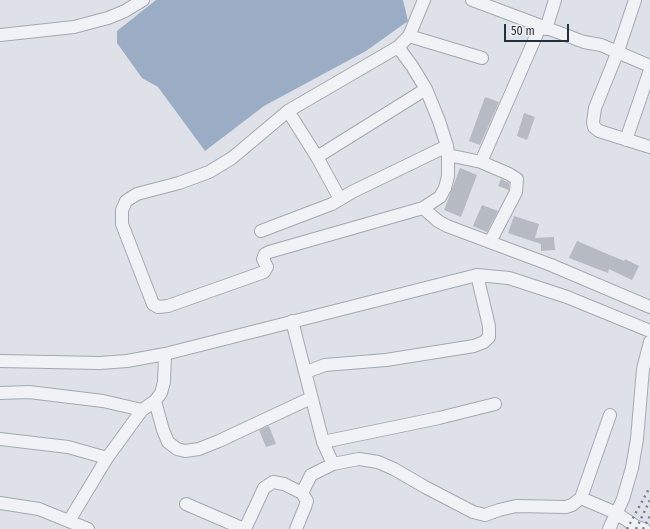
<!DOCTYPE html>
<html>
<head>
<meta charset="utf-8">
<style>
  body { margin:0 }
  #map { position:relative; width:650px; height:529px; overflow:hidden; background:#dee1e7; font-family:"Fira Sans Condensed",sans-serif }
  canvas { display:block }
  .scale { position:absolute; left:504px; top:24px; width:65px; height:18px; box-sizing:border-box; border:2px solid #282f3c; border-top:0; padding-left:5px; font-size:12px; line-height:14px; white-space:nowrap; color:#282f3c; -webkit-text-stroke:3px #edf0f4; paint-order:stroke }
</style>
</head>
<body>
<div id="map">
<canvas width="650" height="529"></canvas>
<div class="scale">50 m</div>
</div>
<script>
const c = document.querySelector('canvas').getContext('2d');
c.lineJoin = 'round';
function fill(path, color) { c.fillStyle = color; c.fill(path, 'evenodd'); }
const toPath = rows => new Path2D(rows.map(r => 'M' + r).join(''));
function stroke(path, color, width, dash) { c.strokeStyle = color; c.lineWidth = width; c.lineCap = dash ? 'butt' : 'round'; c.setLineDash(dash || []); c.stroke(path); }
fill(toPath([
  [156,0,403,0,408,21,366,51,264,106,205,151,158,87,142,78,117,43,117,31]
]), '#9aadc5');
fill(toPath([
  [485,97,499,102,480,145,469,141],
  [524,113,535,117,527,140,517,136],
  [460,168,477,175,461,217,444,210],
  [501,179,509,183,509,190,498,186],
  [482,205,498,211,487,232,473,226],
  [514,216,539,224,535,238,554,237,555,250,541,251,541,244,508,233],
  [577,241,624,261,625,259,639,266,632,280,609,269,608,273,569,258],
  [269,426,276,444,266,447,259,430]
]), '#b5bac3');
const minor = toPath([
  [424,0,409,36,398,47,288,111,232,158,209,172,179,183,137,194,126,201,122,210,122,224,153,304,158,307,168,306,264,272,267,267,263,259,265,254,269,252,423,208,438,221,447,226,551,265,650,307],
  [472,0,584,42,601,45,650,66],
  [635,0,618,51,595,108,593,122,594,127,599,131,650,147],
  [546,29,555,0],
  [0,35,74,27,108,18,125,11,143,0],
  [409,36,482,58],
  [398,47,412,66,426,89,439,121,447,146,448,155,448,176,445,188,440,197,423,208],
  [288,111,317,157,340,199],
  [626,140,650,70],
  [448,155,481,162,509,174,517,179,516,192,490,242],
  [317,157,426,89],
  [481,162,540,27],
  [261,231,332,204,352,192,447,146],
  [292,321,323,442,439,418,495,404],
  [0,361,100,363,127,361,165,354,477,275,509,278,567,297,650,331],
  [306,372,325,365,386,360,474,346,484,342,489,337,489,326,477,275],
  [0,393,29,392,103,401,142,410],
  [155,401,163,430,168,442,177,449,185,451,199,449,219,441,311,398],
  [0,439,68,447,107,458],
  [323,442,333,464,359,459,378,462,394,469,425,487,473,512,485,515,499,510,516,506,566,507,572,505,581,498,610,415],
  [302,493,311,475,333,464],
  [581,498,616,513,637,527,644,529],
  [0,503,39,509,88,529],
  [186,504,244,529],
  [69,521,107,458,142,410,155,401,161,393,164,382,165,354],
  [245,529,264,488,273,482,284,484,302,493,307,501,305,507,296,529],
  [609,529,623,499,632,468,637,439,643,369,650,342]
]);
stroke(minor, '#a4a8b0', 14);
stroke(minor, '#f0f2f5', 12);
stroke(toPath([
  [627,529,650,487],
  [636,529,650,500],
  [643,529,650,516]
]), '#78808f', 2.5, [2, 4]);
</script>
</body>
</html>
